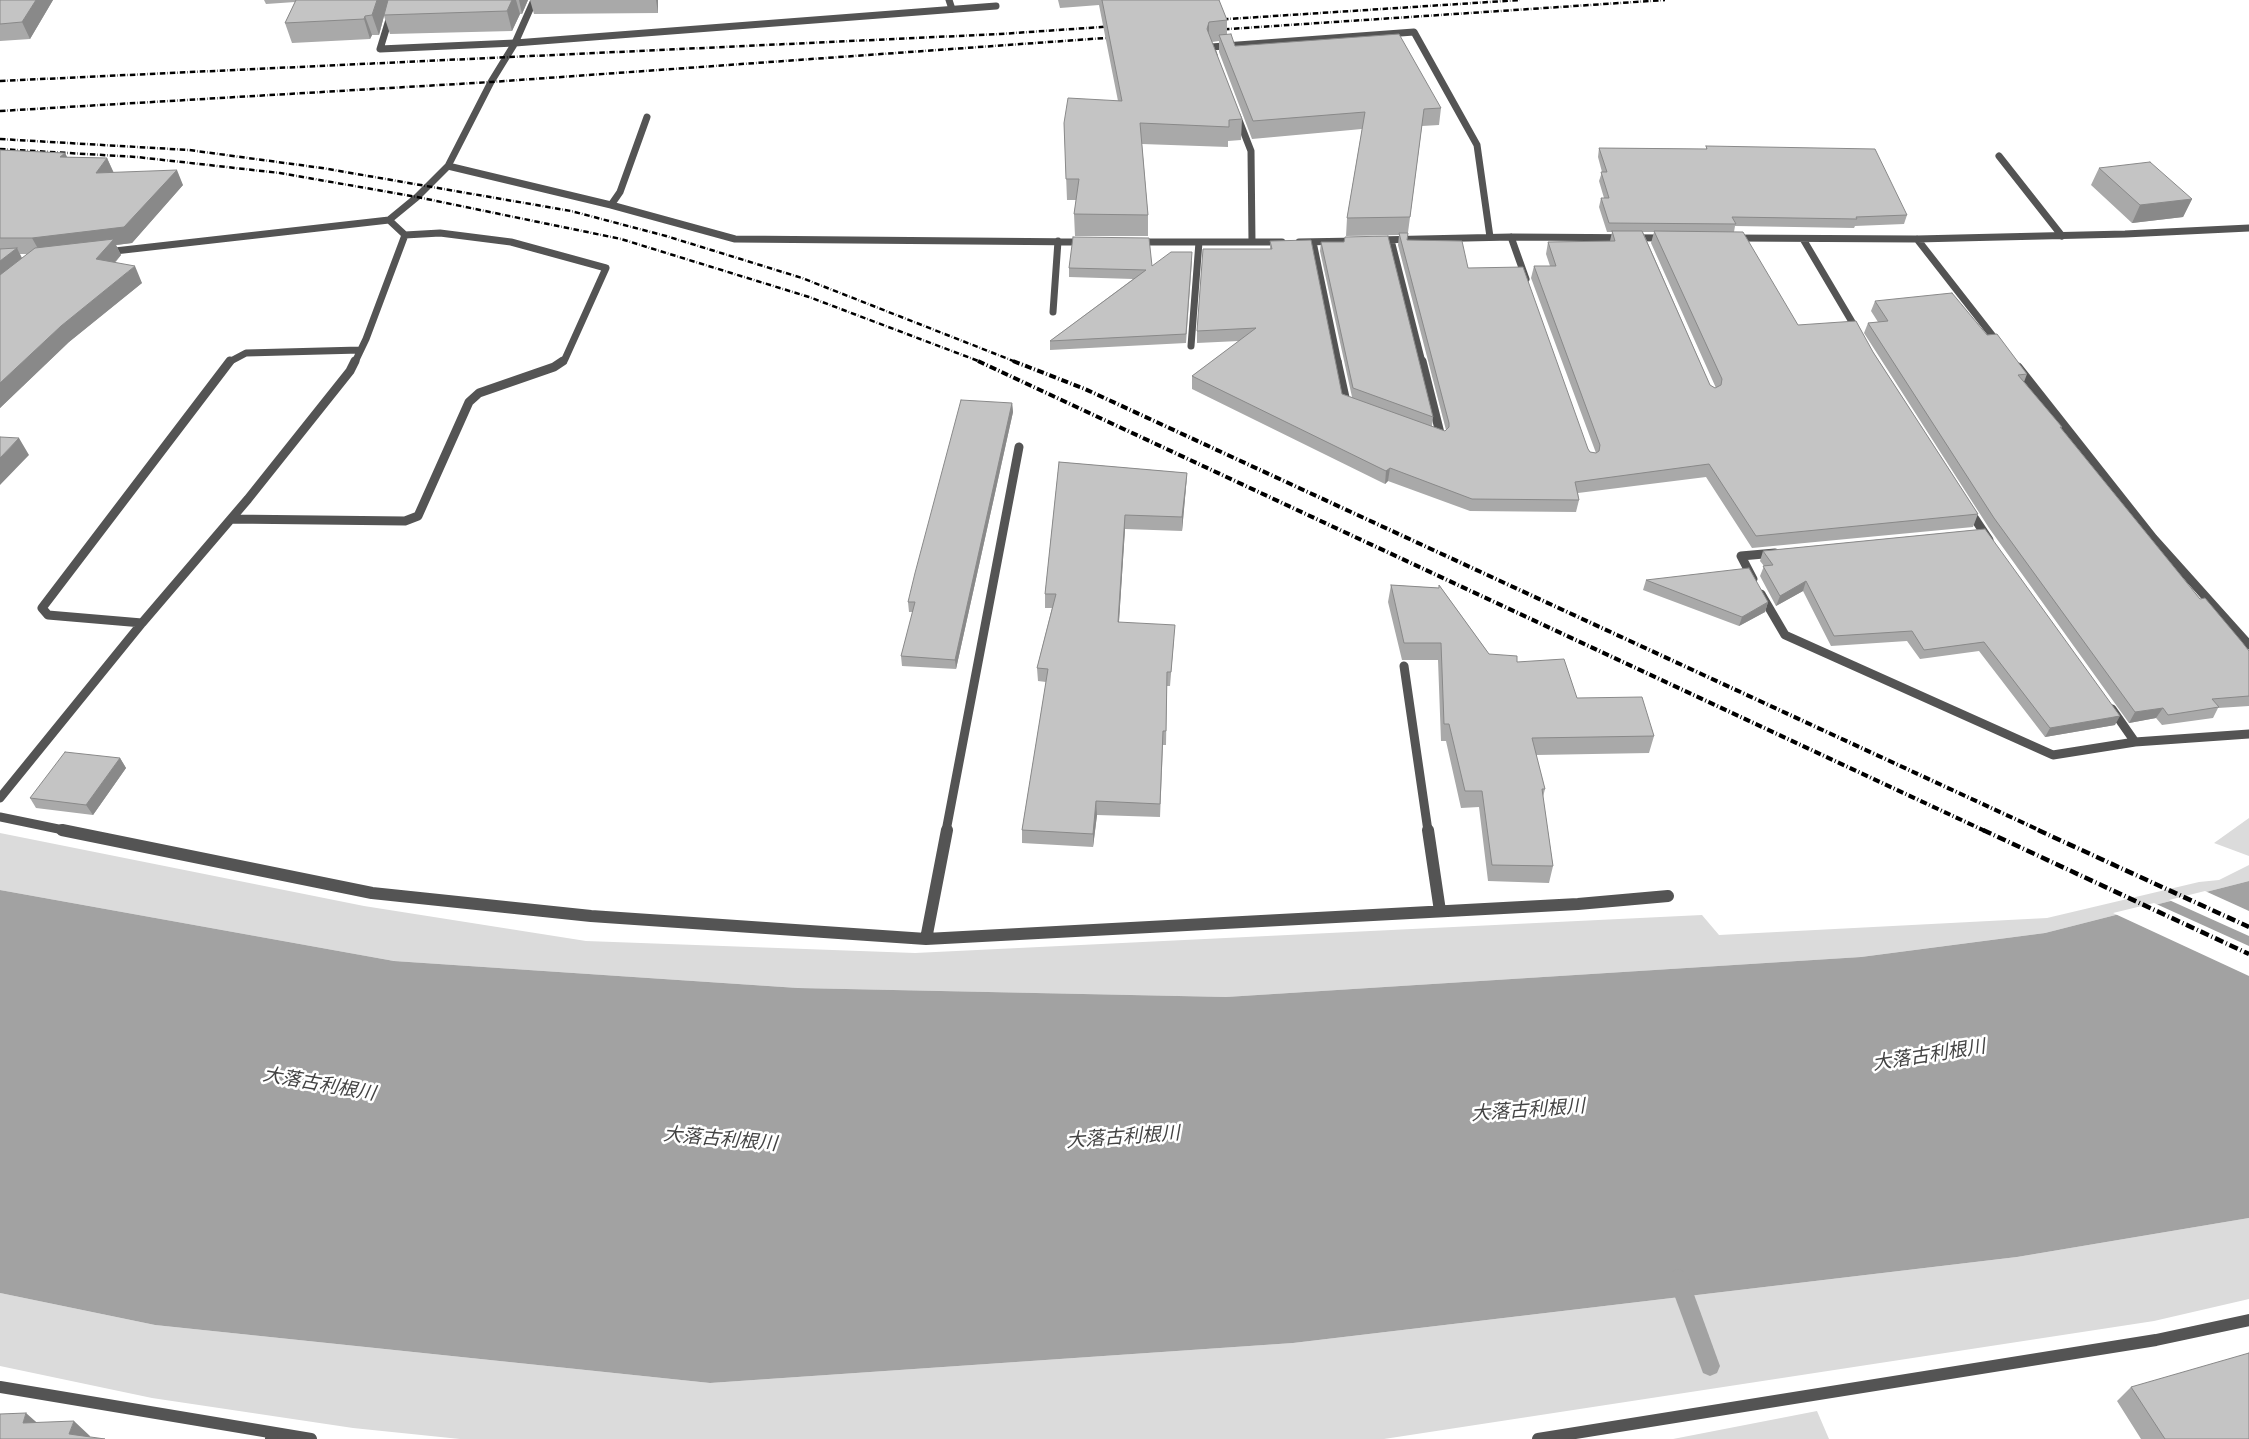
<!DOCTYPE html>
<html>
<head>
<meta charset="utf-8">
<style>
  body { margin:0 }
  canvas { display:block; background:#fff }
</style>
</head>
<body>
<canvas width="2249" height="1439"></canvas>
<script>
const c = document.querySelector('canvas').getContext('2d');
c.lineJoin = 'round';
function fill(path, color) { c.fillStyle = color; c.fill(path, 'evenodd'); }
const toPath = rows => new Path2D(rows.map(r => 'M' + r).join(''));
function stroke(path, color, width, dash) { c.strokeStyle = color; c.lineWidth = width; c.lineCap = dash ? 'butt' : 'round'; c.setLineDash(dash || []); c.stroke(path); }
function label(font, color, halo, rows, align = 'center') {
  c.font = font + ' "DM Sans","Noto Sans JP",sans-serif'; c.lineWidth = 5; c.setLineDash([]); c.textBaseline = 'middle'; c.strokeStyle = halo; c.fillStyle = color; for (const [text, x, y, turn = 0] of rows) {
    c.save(); c.translate(x, y); c.rotate((+turn || 0) * Math.PI / 180); c.textAlign = isNaN(turn) ? turn : align; if (halo) c.strokeText(text, 0, 0); c.fillText(text, 0, 0); c.restore();
  }
}
fill(toPath([
  [2249,818,2249,856,2214,843],
  [0,833,364,906,586,941,915,953,1702,915,1719,935,2047,918,2199,882,2219,880,2249,865,2249,881,2045,933,1861,957,1226,997,798,988,394,961,0,890],
  [2249,1218,2249,1299,2154,1321,1384,1439,460,1439,353,1428,152,1398,0,1366,0,1293,155,1325,710,1383,1293,1343,2017,1257],
  [1817,1411,1829,1439,1673,1439]
]), '#dbdbdb');
fill(toPath([
  [2249,881,2249,1218,2017,1257,1293,1343,710,1383,155,1325,0,1293,0,890,394,961,798,988,1226,997,1861,957,2045,933]
]), '#a2a2a2');
fill(toPath([
  [2205,891,2249,911,2249,936,2169,900],
  [2154,903,2249,946,2249,976,2113,913]
]), '#fff');
fill(toPath([
  [1678,1269,1685,1272,1688,1278,1720,1366,1717,1373,1710,1376,1703,1373,1668,1278,1671,1272,1678,1269]
]), '#a2a2a2');
stroke(toPath([
  [395,0,380,49,515,43],
  [949,0,952,9]
]), '#545454', 7);
stroke(toPath([
  [0,1387,311,1439],
  [1538,1439,2156,1340,2249,1320]
]), '#545454', 12);
stroke(toPath([
  [515,43,996,6],
  [1214,55,1211,47,1414,32,1477,145,1490,237],
  [1237,115,1251,151,1252,242],
  [1999,156,2062,236],
  [448,166,491,82,515,43,534,0],
  [611,205,620,192,647,117],
  [389,220,405,235,440,233,511,242,606,268,565,359,561,362],
  [1511,237,1526,279],
  [1734,238,1917,239,2125,234,2249,228],
  [1803,239,1858,332],
  [1917,239,1999,344],
  [1377,240,1511,237,1665,238],
  [1391,240,1422,362],
  [1137,242,1282,242],
  [1299,242,1357,241],
  [1313,242,1338,362],
  [106,252,389,220,417,197,448,166,611,205,735,239,1085,242],
  [1053,312,1058,241],
  [1191,346,1199,242],
  [229,362,246,353,360,350],
  [355,362,366,339,405,235]
]), '#545454', 7);
stroke(toPath([
  [1337,361,1346,402,1352,404],
  [1422,361,1441,437,1436,435],
  [2018,367,2153,538,2249,645],
  [1969,510,1989,540],
  [231,519,405,521,418,516,469,402,479,393,554,367,563,361],
  [1753,579,1741,556,1775,553],
  [1761,594,1785,635,2053,755,2135,742,2249,734],
  [142,623,48,615,42,608,230,361],
  [1404,666,1428,831],
  [2112,709,2135,742],
  [0,798,142,623,248,499,350,371,355,361],
  [0,817,68,831],
  [946,831,1019,447]
]), '#545454', 9);
stroke(toPath([
  [62,830,372,893,591,916,926,939,1578,904,1668,896],
  [1428,830,1440,911],
  [926,939,947,830],
  [271,1439,272,1434]
]), '#545454', 12);
stroke(toPath([
  [1213,20,1520,0],
  [1214,30,1665,0],
  [0,81,1000,34,1116,26],
  [0,111,491,82,1119,37],
  [0,139,189,150,322,168,571,211,666,236,802,278,1016,362],
  [0,149,137,157,280,173,417,197,621,239,809,297,981,362]
]), '#000', 2.5, [5.5, 2, 0.5, 2]);
stroke(toPath([
  [978,361,1985,831],
  [1013,361,1085,389,2041,831]
]), '#000', 4, [7, 2.5, 1, 2.5]);
stroke(toPath([
  [1983,830,2249,954],
  [2038,830,2249,927]
]), '#000', 4.5, [9, 3, 1, 3]);
fill(toPath([
  [0,0,53,0,30,39,0,41],
  [264,0,528,0,522,14,520,14,512,31,390,34,384,16,379,35,372,35,370,39,292,43,285,23,295,2,266,4],
  [530,0,658,0,658,13,534,14],
  [1058,0,1219,0,1227,20,1227,34,1235,46,1441,108,1439,125,1422,126,1407,240,1468,268,1590,452,1596,453,1531,278,1534,266,1550,266,1546,254,1548,242,1610,241,1612,232,1607,232,1599,207,1601,198,1604,198,1599,181,1602,172,1598,157,1599,148,1706,149,1706,146,1907,215,1904,224,1855,226,1854,228,1735,226,1734,232,1798,325,1873,352,1978,514,1973,527,1752,548,1706,477,1578,493,1579,500,1576,512,1470,511,1388,481,1385,484,1192,389,1192,376,1239,341,1197,343,1197,331,1270,249,1270,241,1342,394,1352,397,1320,251,1321,242,1433,417,1432,426,1445,431,1446,430,1398,245,1399,235,1346,236,1347,218,1362,129,1252,139,1219,52,1219,41,1212,42,1242,119,1241,140,1228,141,1228,147,1142,144,1148,215,1148,236,1075,236,1074,214,1076,200,1067,200,1064,123,1118,101,1099,5,1060,8],
  [1643,232,1654,232,1651,243,1716,388,1715,388,1710,385],
  [0,150,65,153,67,157,107,158,114,173,183,185,132,243,116,245,121,255,115,263,142,283,69,342,0,408],
  [20,254,27,254,22,258],
  [2099,168,2192,199,2183,217,2132,223,2091,185],
  [1192,261,1186,343,1050,350,1050,341,1133,279,1069,277,1069,268,1152,266],
  [1875,301,1987,335,2027,374,2024,382,2062,427,2061,428,2200,599,2249,651,2249,706,2218,708,2213,718,2162,725,2156,718,2129,723,1989,528,1864,333,1868,323,1878,322,1871,311],
  [1012,403,1013,412,956,669,902,666,901,656,913,612,909,612,908,602],
  [1059,462,1187,473,1186,487,1182,531,1125,529,1119,622,1174,639,1170,686,1167,686,1166,745,1163,745,1160,817,1097,815,1093,847,1022,843,1022,830,1046,682,1038,681,1037,668,1052,608,1045,608,1045,594],
  [1985,529,2115,725,2045,737,1979,651,1920,659,1907,641,1831,646,1803,591,1776,606,1760,576,1764,566,1760,561,1763,551],
  [1646,580,1768,602,1765,612,1739,626,1643,590],
  [1391,585,1439,588,1439,585,1489,654,1517,662,1577,698,1654,736,1649,753,1536,755,1545,789,1543,797,1553,866,1549,883,1488,881,1479,807,1461,808,1446,741,1441,741,1438,660,1402,660,1388,602],
  [120,758,126,768,93,815,36,808,30,798],
  [2131,1387,2249,1439,2141,1439,2117,1401]
]), '#a9a9a9');
fill(toPath([
  [36,0,53,0,30,39,22,22],
  [377,0,389,0,384,15,384,16,379,35,372,15],
  [512,0,516,0,520,14,512,31,507,11],
  [519,0,528,0,522,14],
  [656,0,658,0,658,13],
  [365,16,372,35,370,39,364,19],
  [1209,22,1209,42,1207,29],
  [65,153,73,169,60,157],
  [107,158,114,174,96,173],
  [177,170,183,185,132,243,116,245,121,255,103,275,41,254,32,238],
  [2192,199,2183,217,2132,223,2140,205],
  [17,248,25,265,0,284,0,261],
  [135,266,142,283,69,342,0,408,0,383,61,326],
  [1012,403,1013,412,956,669,955,660],
  [19,438,29,455,0,485,0,458],
  [1390,468,1388,481,1385,484,1386,471],
  [1187,473,1186,487,1182,531,1182,517],
  [1125,515,1125,529,1118,636,1118,622],
  [1806,581,1803,591,1776,606,1780,596],
  [1768,602,1765,612,1739,626,1742,617],
  [2163,708,2156,718,2129,723,2135,712],
  [2120,716,2115,725,2045,737,2050,728],
  [120,758,126,768,93,815,86,805],
  [1096,801,1097,815,1093,847,1093,834],
  [26,1413,43,1428,23,1423],
  [74,1421,90,1436,89,1439,69,1434]
]), '#898989');
const building = toPath([
  [0,0,36,0,22,22,0,24,0,0],
  [296,0,377,0,372,15,365,16,364,19,285,23,296,0],
  [388,0,512,0,507,11,384,15,388,0],
  [1102,0,1219,0,1227,20,1209,22,1207,29,1242,119,1229,120,1229,127,1140,123,1148,215,1074,214,1079,179,1066,179,1064,123,1068,98,1122,101,1102,0],
  [1231,34,1235,46,1399,34,1441,108,1424,109,1410,217,1347,218,1365,112,1253,121,1219,35,1231,34],
  [1706,146,1875,149,1907,215,1856,217,1857,219,1732,217,1736,224,1609,223,1601,198,1609,198,1601,172,1607,172,1599,148,1707,149,1706,146],
  [0,150,65,153,60,157,107,158,96,173,177,170,124,227,32,238,0,238,0,150],
  [2150,162,2192,199,2140,205,2099,168,2150,162],
  [1612,231,1642,231,1710,385,1715,388,1721,385,1722,379,1654,231,1743,232,1798,325,1856,321,1873,352,1978,514,1756,536,1709,464,1575,482,1579,500,1472,499,1390,468,1386,471,1192,376,1256,328,1197,331,1203,249,1272,249,1270,241,1311,240,1342,394,1445,431,1449,427,1449,423,1399,233,1408,233,1407,240,1462,241,1468,268,1523,267,1588,449,1590,452,1596,453,1599,451,1600,445,1534,266,1556,266,1548,242,1615,241,1612,231],
  [1388,236,1433,417,1353,388,1321,242,1344,242,1345,237,1388,236],
  [1073,237,1149,238,1152,266,1171,252,1192,252,1186,334,1050,341,1146,270,1069,268,1073,237],
  [114,239,96,259,135,266,61,326,0,383,0,275,35,248,114,239],
  [17,248,0,261,0,249,17,248],
  [1952,293,1987,335,1997,334,2027,374,2018,375,2062,427,2060,427,2200,599,2205,598,2242,642,2249,651,2249,696,2212,699,2219,707,2168,715,2163,708,2135,712,1994,518,1868,323,1888,321,1875,301,1952,293],
  [961,400,1012,403,955,660,901,656,915,602,908,602,915,573,961,400],
  [0,437,19,438,0,458,0,437],
  [1059,462,1187,473,1182,517,1125,515,1118,622,1175,625,1171,672,1167,672,1166,731,1163,731,1160,804,1096,801,1093,834,1022,830,1048,669,1037,668,1056,594,1045,594,1059,462],
  [1985,529,2120,716,2050,728,1984,642,1924,650,1912,631,1834,636,1806,581,1780,596,1763,566,1773,565,1763,551,1985,529],
  [1749,568,1768,602,1742,617,1646,580,1749,568],
  [1391,585,1439,588,1439,585,1489,654,1517,656,1517,662,1564,659,1577,698,1642,697,1654,736,1532,738,1545,789,1542,789,1553,866,1492,865,1482,791,1465,791,1449,724,1444,724,1441,643,1404,643,1391,585],
  [65,752,120,758,86,805,30,798,65,752],
  [2249,1353,2249,1439,2165,1439,2131,1387,2249,1353],
  [26,1413,23,1423,74,1421,69,1434,105,1439,0,1439,0,1414,26,1413]
]);
fill(building, '#c4c4c4');
stroke(building, '#898989', 1);
label('italic 19px', '#434343', '#fff', [
  ["大落古利根川",1929,1056,-9],
  ["大落古利根川",319,1085,10],
  ["大落古利根川",1528,1111,-4],
  ["大落古利根川",1123,1138,-4],
  ["大落古利根川",720,1140,5]
]);
</script>
</body>
</html>
